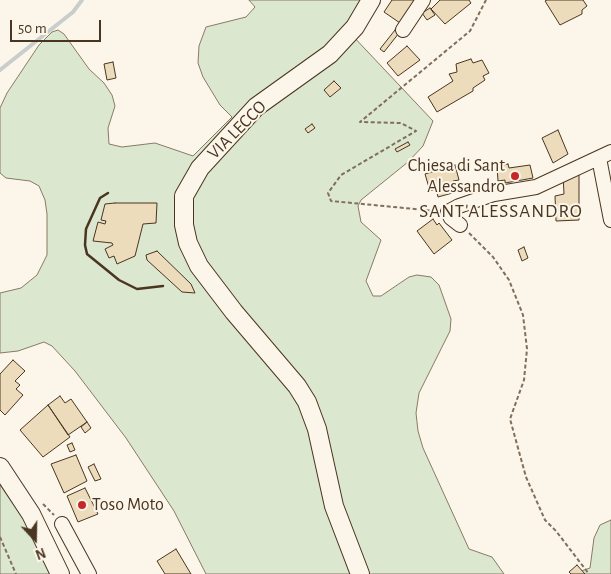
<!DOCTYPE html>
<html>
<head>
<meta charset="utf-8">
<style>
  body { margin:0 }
  #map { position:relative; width:611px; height:574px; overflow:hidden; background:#fbf6e9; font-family:"Alegreya Sans",sans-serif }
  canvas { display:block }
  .north { position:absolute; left:10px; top:514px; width:50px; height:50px; -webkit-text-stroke:4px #fbf6e9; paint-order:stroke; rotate:159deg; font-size:14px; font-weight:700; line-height:20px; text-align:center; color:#4a3520 }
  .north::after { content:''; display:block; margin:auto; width:18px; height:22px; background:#4a3520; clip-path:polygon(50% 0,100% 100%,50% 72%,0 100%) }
  .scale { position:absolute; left:10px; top:20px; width:91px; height:22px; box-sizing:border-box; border:2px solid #4a3520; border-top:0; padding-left:6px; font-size:15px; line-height:18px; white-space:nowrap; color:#4a3520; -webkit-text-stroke:4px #fbf6e9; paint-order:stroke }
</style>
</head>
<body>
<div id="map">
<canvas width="611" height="574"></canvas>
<div class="north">N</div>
<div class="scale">50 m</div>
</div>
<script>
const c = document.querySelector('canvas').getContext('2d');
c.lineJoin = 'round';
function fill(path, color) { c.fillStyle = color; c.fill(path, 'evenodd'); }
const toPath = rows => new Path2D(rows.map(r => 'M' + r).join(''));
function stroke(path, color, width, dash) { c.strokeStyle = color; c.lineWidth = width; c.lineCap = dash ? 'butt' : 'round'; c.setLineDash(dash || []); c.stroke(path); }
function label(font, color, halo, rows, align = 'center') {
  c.font = font + ' "Alegreya Sans",sans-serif'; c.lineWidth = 4; c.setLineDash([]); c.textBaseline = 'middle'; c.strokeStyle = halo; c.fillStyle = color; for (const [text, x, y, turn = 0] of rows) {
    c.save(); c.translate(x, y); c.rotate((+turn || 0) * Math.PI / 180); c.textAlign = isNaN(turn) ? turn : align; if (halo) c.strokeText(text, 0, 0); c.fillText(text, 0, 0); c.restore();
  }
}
const green = toPath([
  [249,0,377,0,350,33,433,121,423,146,408,162,361,200,358,206,361,222,381,240,366,281,373,296,381,296,409,277,417,275,431,277,439,285,451,319,450,331,419,393,416,413,418,431,423,448,469,549,492,557,504,574,206,574,174,511,126,438,75,371,52,346,44,342,18,351,0,353,0,293,21,288,37,275,47,255,47,214,45,200,39,186,30,181,6,178,0,173,0,108,7,93,39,45,52,32,58,30,64,34,89,69,104,83,112,95,115,106,108,128,109,144,122,147,155,143,193,156,232,117,220,105,203,77,198,63,199,46,206,27,246,17,255,7,249,0],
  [0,476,59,574,0,574,0,476],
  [611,520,611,574,572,574,590,568,594,538,600,525,611,520]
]);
fill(green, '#dce7d0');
stroke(green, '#887966', 1);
stroke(toPath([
  [0,70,73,12,82,0]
]), '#c9cecd', 4);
const building = toPath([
  [392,0,416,0,400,23,384,12,392,0],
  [440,0,469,0,471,3,445,24,431,9,440,0],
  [547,0,583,0,587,6,582,10,582,14,560,25,545,1,547,0],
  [430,8,435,15,427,20,422,13,430,8],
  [395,30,399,33,384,52,380,49,395,30],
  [407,46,420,60,398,76,387,63,407,46],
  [471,59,473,63,482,60,489,73,483,76,485,80,473,88,473,91,437,112,428,97,453,81,449,74,457,72,456,64,471,59],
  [113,62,116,78,107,80,104,64,113,62],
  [334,81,341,88,330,97,324,90,334,81],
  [312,124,315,128,308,133,305,129,312,124],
  [558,130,568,154,553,163,542,138,558,130],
  [408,142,410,145,397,152,395,149,408,142],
  [508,164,509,168,530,165,533,178,505,183,505,180,498,181,497,166,508,164],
  [455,165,459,180,453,181,456,192,438,197,436,189,430,191,425,174,455,165],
  [579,172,579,220,556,221,555,196,564,194,563,175,579,172],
  [115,203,157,203,156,223,143,224,135,256,117,264,114,256,109,258,105,249,113,245,112,243,93,241,98,222,105,224,106,221,101,220,105,204,115,203],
  [433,219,437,225,439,223,452,240,434,254,417,231,433,219],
  [524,247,528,258,522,261,518,250,524,247],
  [157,251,191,284,195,293,182,292,147,260,146,255,157,251],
  [13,360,25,371,15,381,20,385,16,389,23,395,5,415,0,410,0,374,13,360],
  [60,396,65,403,71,399,87,422,68,435,48,405,60,396],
  [48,405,70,437,43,457,20,430,48,405],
  [87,422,91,428,85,433,81,427,87,422],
  [72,443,75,450,70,452,67,445,72,443],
  [76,455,87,481,64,493,51,464,76,455],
  [94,464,101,479,95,481,88,467,94,464],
  [85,488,98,514,78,522,67,496,85,488],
  [176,549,191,574,165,574,157,561,176,549],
  [577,565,585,574,571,574,569,572,577,565]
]);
fill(building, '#ecdcbc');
stroke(building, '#4a3520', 1);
const minor = toPath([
  [403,30,423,0],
  [599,158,611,220],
  [460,225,451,218,448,212,459,206,494,194,536,187,611,152],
  [62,524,89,574]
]);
const major = toPath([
  [0,467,31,514,60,574],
  [360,574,334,506,317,429,307,402,297,386,234,312,199,266,188,243,184,225,184,196,200,168,256,107,330,54,355,27,371,0]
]);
stroke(minor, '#4a3520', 16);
stroke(major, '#4a3520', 20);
stroke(toPath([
  [436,211,331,201,328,193,341,175,416,131,401,123,360,122,470,31,486,0],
  [469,233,493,257,509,280,523,315,527,349,524,380,510,419,526,477,545,520,556,531,589,574],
  [43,504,54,515],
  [0,537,16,574]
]), '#7f6f5c', 2, [4, 2.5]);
stroke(minor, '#fbf6e9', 14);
stroke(major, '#fbf6e9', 18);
stroke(toPath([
  [108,193,100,198,86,229,85,245,87,254,119,280,137,289,163,286]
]), '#4a3520', 2.5);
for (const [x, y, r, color] of [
  [515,176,5,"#c62828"],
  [82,505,5,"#c62828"]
]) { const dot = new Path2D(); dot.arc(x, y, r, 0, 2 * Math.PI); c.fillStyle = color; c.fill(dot); stroke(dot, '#fbf6e9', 2); }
label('18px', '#4a3520', '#fbf6e9', [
  ["VIA LECCO",237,130,-45]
]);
label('18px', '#4a3520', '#fbf6e9', [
  ["Chiesa di Sant",505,166],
  ["Alessandro",505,187],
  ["Toso Moto",92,505,"left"]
], 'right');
c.letterSpacing = '1px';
label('19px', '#4a3520', '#fbf6e9', [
  ["SANT'ALESSANDRO",501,211]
]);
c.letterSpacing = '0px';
</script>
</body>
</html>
